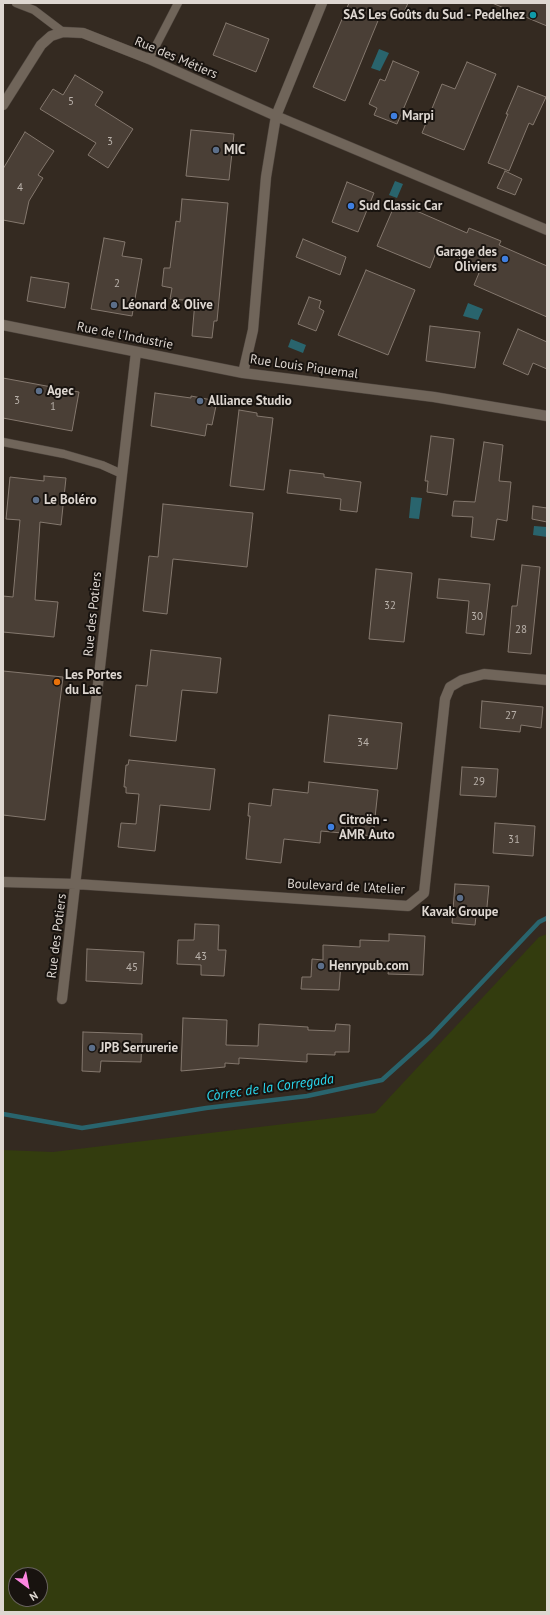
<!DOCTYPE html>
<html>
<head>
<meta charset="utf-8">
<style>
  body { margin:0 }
  #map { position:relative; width:550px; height:1615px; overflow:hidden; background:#342a21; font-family:"PT Sans",sans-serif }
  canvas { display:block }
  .frame { position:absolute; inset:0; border:4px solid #ded7d1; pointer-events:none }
  .north { position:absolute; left:8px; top:1567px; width:40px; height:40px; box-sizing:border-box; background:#18130f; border:1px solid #67615d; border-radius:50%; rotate:148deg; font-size:11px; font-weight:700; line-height:16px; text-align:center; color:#ded7d1 }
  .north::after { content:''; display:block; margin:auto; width:14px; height:18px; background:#fd86e1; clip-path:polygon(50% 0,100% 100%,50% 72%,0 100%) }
</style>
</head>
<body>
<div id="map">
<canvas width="550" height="1615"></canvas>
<div class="frame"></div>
<div class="north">N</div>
</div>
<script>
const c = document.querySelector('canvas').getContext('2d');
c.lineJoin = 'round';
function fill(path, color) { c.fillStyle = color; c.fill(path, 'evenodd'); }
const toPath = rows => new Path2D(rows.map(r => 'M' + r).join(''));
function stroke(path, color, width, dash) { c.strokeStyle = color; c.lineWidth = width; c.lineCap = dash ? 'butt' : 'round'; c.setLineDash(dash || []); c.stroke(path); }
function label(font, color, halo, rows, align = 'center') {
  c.font = font + ' "PT Sans",sans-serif'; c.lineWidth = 4; c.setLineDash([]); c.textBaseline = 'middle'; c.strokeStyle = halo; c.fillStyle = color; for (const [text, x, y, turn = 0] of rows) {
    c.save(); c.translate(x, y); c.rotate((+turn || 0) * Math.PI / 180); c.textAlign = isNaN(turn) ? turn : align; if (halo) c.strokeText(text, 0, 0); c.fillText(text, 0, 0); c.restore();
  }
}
fill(toPath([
  [547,934,547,1612,3,1612,3,1150,53,1152,375,1113,539,937],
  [16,1575,40,1575,40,1599,16,1599]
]), '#333c0e');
fill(toPath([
  [379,49,389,53,380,71,371,68],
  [395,181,403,184,397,198,389,195],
  [468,303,483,309,478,320,463,316],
  [291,339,306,345,303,353,288,347],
  [411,497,422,498,419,519,409,518],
  [534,526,547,527,547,537,533,535]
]), '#29646d');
stroke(toPath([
  [3,1114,82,1128,206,1108,307,1096,382,1080,431,1036,539,922,547,918]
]), '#29646d', 4.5);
const building = toPath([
  [349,3,408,3,401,19,382,11,345,101,313,87,349,3],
  [492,3,547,3,547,26,492,3],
  [226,23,269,39,256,72,213,55,226,23],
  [393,61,419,72,397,124,374,115,377,108,369,104,380,79,385,81,393,61],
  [467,62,496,74,464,150,422,133,442,84,455,89,467,62],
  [75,75,103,92,95,105,133,129,108,168,88,155,96,143,40,109,53,89,63,95,75,75],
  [518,86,546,97,533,125,529,123,509,171,488,163,508,114,506,114,518,86],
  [191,130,234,134,229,180,186,176,191,130],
  [25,132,54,151,38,175,43,178,29,201,24,224,3,220,3,169,25,132],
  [505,171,522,179,515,195,497,188,505,171],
  [347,182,374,193,358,232,332,222,347,182],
  [182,199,228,203,217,321,214,321,212,338,192,336,195,301,170,299,172,288,162,286,164,268,170,268,176,221,180,222,182,199],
  [396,202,467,233,469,228,501,241,499,245,547,266,547,317,474,285,479,273,465,266,466,263,459,260,461,255,439,245,430,268,377,246,396,202],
  [104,238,125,242,122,256,142,259,132,316,91,309,104,238],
  [303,239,346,257,340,275,296,257,303,239],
  [366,270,415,290,388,355,338,335,366,270],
  [31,277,69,283,65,308,27,301,31,277],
  [309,297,321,301,319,308,324,311,316,331,298,324,309,297],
  [430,326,480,332,475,368,426,361,430,326],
  [518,329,547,342,547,369,533,363,528,375,503,364,518,329],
  [3,378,79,392,72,431,3,418,3,378],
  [155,393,191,398,191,396,217,401,212,425,207,424,205,436,151,426,155,393],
  [239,410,257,413,257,416,273,418,264,490,230,486,239,410],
  [431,436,454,439,447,495,427,492,428,481,425,481,431,436],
  [484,442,503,445,499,481,511,482,507,521,497,519,494,540,471,537,473,517,452,516,454,501,475,502,484,442],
  [290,470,324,474,324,477,361,482,357,512,340,510,341,499,287,493,290,470],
  [44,476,66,478,61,525,40,522,35,600,58,602,54,637,3,632,3,596,13,597,20,520,6,519,10,477,44,481,44,476],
  [163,504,253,513,247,567,173,559,167,614,143,611,149,556,158,557,163,504],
  [533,506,547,508,547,522,532,519,533,506],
  [522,565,540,567,531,654,508,652,512,606,517,606,522,565],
  [376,569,412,573,404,642,369,639,376,569],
  [439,579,490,584,484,635,466,633,469,601,437,598,439,579],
  [151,650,221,658,217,693,182,690,176,741,130,736,136,685,147,686,151,650],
  [3,671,63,677,45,820,3,815,3,671],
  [482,701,543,707,541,728,521,725,520,732,480,728,482,701],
  [329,715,402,723,397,769,324,762,329,715],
  [129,760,215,769,210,810,160,805,155,851,118,847,121,823,136,824,139,794,126,793,126,787,124,787,126,765,128,765,129,760],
  [462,767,498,769,496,797,460,795,462,767],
  [309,782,378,790,373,836,321,831,320,843,284,839,281,863,246,859,250,816,248,816,249,803,271,806,273,789,308,793,309,782],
  [495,823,535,826,533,856,493,853,495,823],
  [455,884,489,886,486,917,476,916,475,925,452,923,455,884],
  [195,924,219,925,218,950,226,950,224,976,201,975,201,965,177,964,178,940,194,940,195,924],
  [389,934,425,936,423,975,388,974,389,966,341,963,339,990,301,989,302,977,311,977,312,959,323,960,323,945,360,947,360,940,389,941,389,934],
  [87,949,144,952,142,984,86,981,87,949],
  [183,1018,227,1020,226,1045,258,1046,259,1024,308,1027,308,1030,335,1031,336,1024,350,1025,349,1052,335,1052,335,1055,307,1054,307,1062,239,1058,239,1064,225,1063,225,1067,181,1071,183,1018],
  [83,1032,142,1034,141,1062,101,1061,100,1072,82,1071,83,1032]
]);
fill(building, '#4a3f36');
stroke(building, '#84786e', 1);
const service = toPath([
  [16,3,34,10,63,32],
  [149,59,178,3],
  [3,442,64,454,102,465,122,474]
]);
const minor = toPath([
  [322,3,276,116,266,177,253,330,243,373,434,397,547,416],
  [3,105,41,45,51,36,63,32,83,33,149,59,276,116,547,230],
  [3,325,243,373],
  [3,882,76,884,408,906,424,893,445,699,450,687,462,680,484,674,547,680],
  [62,999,136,352]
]);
stroke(service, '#4e453e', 9);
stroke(minor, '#4e453e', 11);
stroke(service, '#70655a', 8);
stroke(minor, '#70655a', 10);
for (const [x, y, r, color] of [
  [533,15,4,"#0f9aa8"],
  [394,116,4,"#3f7fe0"],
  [216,150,4,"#5c6f8a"],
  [351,206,4,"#3f7fe0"],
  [505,259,4,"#3f7fe0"],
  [114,305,4,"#5c6f8a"],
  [39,391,4,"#5c6f8a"],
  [200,401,4,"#5c6f8a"],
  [36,500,4,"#5c6f8a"],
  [57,682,4,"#e8710a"],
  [331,827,4,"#3f7fe0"],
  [460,898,4,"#5c6f8a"],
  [321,966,4,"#5c6f8a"],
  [92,1048,4,"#5c6f8a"]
]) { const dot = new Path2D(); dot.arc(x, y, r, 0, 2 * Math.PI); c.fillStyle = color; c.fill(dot); stroke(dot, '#18130f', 1.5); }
label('11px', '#b9b1aa', null, [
  ["5",71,102],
  ["3",110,142],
  ["4",20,188],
  ["2",117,284],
  ["3",17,401],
  ["1",53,407],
  ["32",390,606],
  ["30",477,617],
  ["28",521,630],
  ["27",511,716],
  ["34",363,743],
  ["29",479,782],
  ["31",514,840],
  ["43",201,957],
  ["45",132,968]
]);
label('bold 13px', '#ded7d1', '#18130f', [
  ["SAS Les Goûts du Sud - Pedelhez",525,15,"right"],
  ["Marpi",402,116],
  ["MIC",224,150],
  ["Sud Classic Car",359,206],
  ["Garage des",497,252,"right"],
  ["Oliviers",497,267,"right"],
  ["Léonard & Olive",122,305],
  ["Agec",47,391],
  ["Alliance Studio",208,401],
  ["Le Boléro",44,500],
  ["Les Portes",65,675],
  ["du Lac",65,690],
  ["Citroën -",339,820],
  ["AMR Auto",339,835],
  ["Kavak Groupe",460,912,"center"],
  ["Henrypub.com",329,966],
  ["JPB Serrurerie",100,1048]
], 'left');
label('13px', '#ded7d1', '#18130f', [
  ["Rue des Métiers",176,58,23],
  ["Rue de l'Industrie",125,336,11],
  ["Rue Louis Piquemal",304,367,8],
  ["Rue des Potiers",93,614,-84],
  ["Boulevard de l'Atelier",346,887,3],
  ["Rue des Potiers",57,936,-83]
]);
label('italic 14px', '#2adaf1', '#18130f', [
  ["Còrrec de la Corregada",270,1088,-8]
]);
</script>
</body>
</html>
